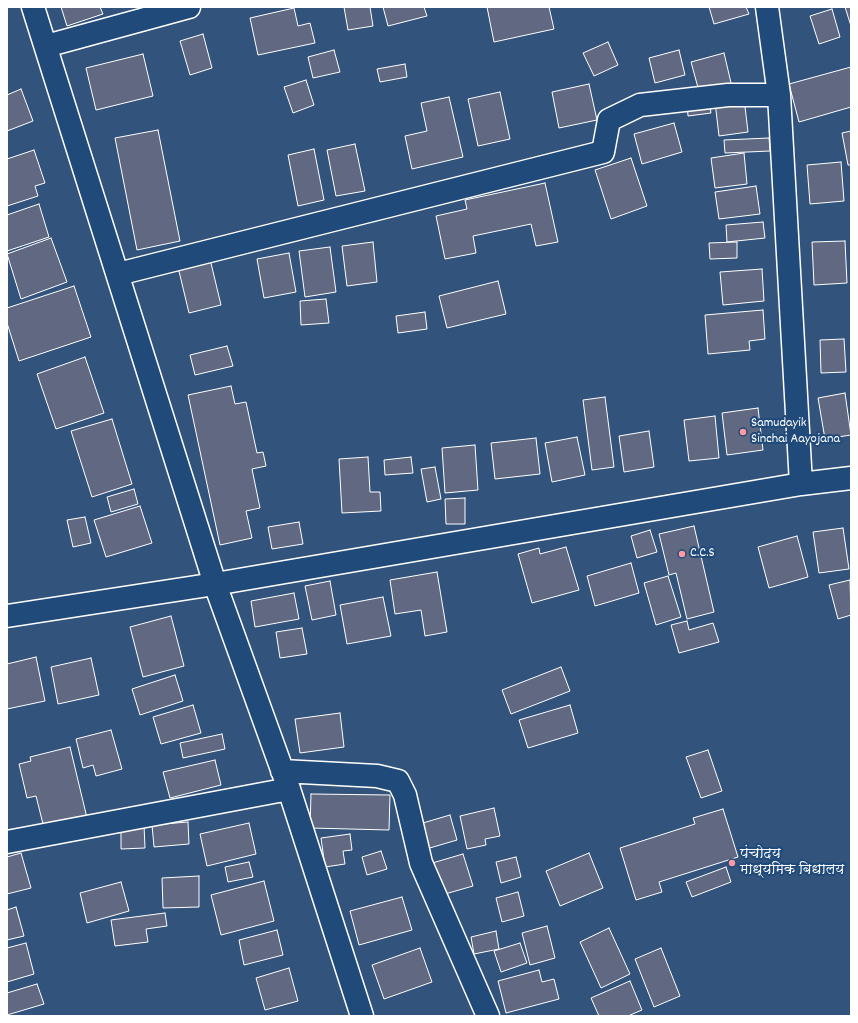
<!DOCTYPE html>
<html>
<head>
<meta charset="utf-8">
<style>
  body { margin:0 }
  #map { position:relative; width:858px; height:1023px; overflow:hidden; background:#32537c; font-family:Dekko,sans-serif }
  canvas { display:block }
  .frame { position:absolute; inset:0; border:8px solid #fff; pointer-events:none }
</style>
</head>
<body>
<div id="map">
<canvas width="858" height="1023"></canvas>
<div class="frame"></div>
</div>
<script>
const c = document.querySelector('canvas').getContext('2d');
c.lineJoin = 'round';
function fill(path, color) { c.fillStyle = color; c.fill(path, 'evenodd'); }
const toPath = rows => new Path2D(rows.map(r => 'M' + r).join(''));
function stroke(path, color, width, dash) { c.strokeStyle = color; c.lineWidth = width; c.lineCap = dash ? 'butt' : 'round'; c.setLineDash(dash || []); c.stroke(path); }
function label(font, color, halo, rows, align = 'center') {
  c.font = font + ' Dekko,"Playpen Sans Deva",sans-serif'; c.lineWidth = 4; c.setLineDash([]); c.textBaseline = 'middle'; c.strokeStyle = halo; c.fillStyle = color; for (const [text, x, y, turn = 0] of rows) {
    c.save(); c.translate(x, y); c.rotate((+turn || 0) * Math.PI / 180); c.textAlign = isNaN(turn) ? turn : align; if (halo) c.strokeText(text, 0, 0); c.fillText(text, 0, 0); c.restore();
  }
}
const building = toPath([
  [61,7,100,7,103,14,67,26,61,7],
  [344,7,370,7,373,26,348,30,344,7],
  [383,7,424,7,427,16,388,26,383,7],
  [487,7,549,7,554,29,494,42,487,7],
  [709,7,746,7,749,14,714,24,709,7],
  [845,7,851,7,851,26,845,7],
  [294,8,298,26,310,23,315,43,258,55,250,18,294,8],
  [832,9,840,37,819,44,810,16,832,9],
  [203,34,212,68,190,75,180,41,203,34],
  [608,42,618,65,594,76,583,53,608,42],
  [334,50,340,72,313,78,308,57,334,50],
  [679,50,685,75,655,83,649,58,679,50],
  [724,53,732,87,700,95,691,62,724,53],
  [143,54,153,96,96,110,86,68,143,54],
  [405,64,407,77,380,82,377,69,405,64],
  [851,67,851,107,799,122,789,84,851,67],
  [306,80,314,105,293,113,284,87,306,80],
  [589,84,597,120,559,128,552,92,589,84],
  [21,89,33,121,7,131,7,95,21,89],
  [500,92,510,139,478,146,468,99,500,92],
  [449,97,463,157,412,169,405,136,427,131,421,103,449,97],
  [744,98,748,132,719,136,715,102,744,98],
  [709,100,711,113,688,116,687,103,709,100],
  [674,123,682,152,642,164,634,134,674,123],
  [158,130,180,241,137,250,115,138,158,130],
  [851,131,851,165,848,165,842,133,851,131],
  [769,138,770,151,725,153,724,140,769,138],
  [355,144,365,191,336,196,327,150,355,144],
  [314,149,324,200,298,206,288,155,314,149],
  [34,150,45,183,35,186,38,196,7,206,7,159,34,150],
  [744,153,747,184,715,188,711,158,744,153],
  [631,158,647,206,611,219,595,170,631,158],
  [841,162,844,201,810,204,807,165,841,162],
  [545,183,558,242,536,246,531,224,473,236,476,253,445,259,436,216,467,209,465,200,545,183],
  [756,186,760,214,719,219,715,192,756,186],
  [39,204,49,237,7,251,7,215,39,204],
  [763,222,765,238,727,242,726,225,763,222],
  [51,238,67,282,21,299,7,254,51,238],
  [845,241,847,283,814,285,812,242,845,241],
  [373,242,377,282,347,286,342,246,373,242],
  [737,242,737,258,710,259,709,243,737,242],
  [330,247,336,292,305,297,299,251,330,247],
  [289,253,296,292,264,298,257,259,289,253],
  [210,259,221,305,189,313,178,267,210,259],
  [762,269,764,301,723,305,720,272,762,269],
  [498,281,506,314,447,328,439,296,498,281],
  [74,286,91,337,19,361,7,323,7,308,74,286],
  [326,299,329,323,301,325,300,301,326,299],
  [763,310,765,339,749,341,750,350,708,354,705,315,763,310],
  [425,312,427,329,398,333,396,316,425,312],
  [844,339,846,372,821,373,820,340,844,339],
  [227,346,233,366,195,375,190,355,227,346],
  [85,357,104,413,56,429,37,374,85,357],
  [231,386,235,404,246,402,257,453,263,452,266,466,252,469,260,508,246,511,252,538,220,545,188,395,231,386],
  [845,393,851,435,825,439,818,398,845,393],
  [605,397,614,467,592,470,583,400,605,397],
  [758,408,763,450,727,455,722,413,758,408],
  [715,416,719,458,689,461,684,420,715,416],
  [112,419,132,484,92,497,71,431,112,419],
  [649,431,654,467,624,472,619,436,649,431],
  [577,437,585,475,552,482,545,443,577,437],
  [536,438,540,474,495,479,491,443,536,438],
  [475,445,478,490,445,493,442,448,475,445],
  [368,457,370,492,380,492,381,511,342,513,339,459,368,457],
  [411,457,413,473,385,475,384,460,411,457],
  [435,467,441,499,427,502,421,469,435,467],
  [134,489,138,504,111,512,107,497,134,489],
  [465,498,465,524,446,524,445,499,465,498],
  [140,506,152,543,106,557,94,520,140,506],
  [85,517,91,543,73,547,67,520,85,517],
  [299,522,303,544,272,549,268,527,299,522],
  [694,526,714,612,687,619,676,573,669,575,659,534,694,526],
  [843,528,849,569,819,573,813,532,843,528],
  [650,530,657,552,637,558,631,536,650,530],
  [797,536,808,577,769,588,758,547,797,536],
  [566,547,579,590,532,603,518,554,539,548,540,554,566,547],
  [631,563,639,593,595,606,587,576,631,563],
  [437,572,447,632,425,636,421,610,395,614,390,580,437,572],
  [668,576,681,617,656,625,644,583,668,576],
  [850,580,851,615,838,619,829,585,850,580],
  [330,581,336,615,312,620,305,586,330,581],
  [294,593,299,619,255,627,251,601,294,593],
  [383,597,391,636,347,644,340,605,383,597],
  [171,616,184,666,143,677,130,627,171,616],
  [687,621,689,630,713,623,719,642,679,653,671,625,687,621],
  [302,628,307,654,280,658,276,632,302,628],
  [36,657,45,701,7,709,7,664,36,657],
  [91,658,99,695,58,704,51,667,91,658],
  [561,667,570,691,511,714,502,690,561,667],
  [175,675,183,701,140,715,132,689,175,675],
  [193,705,201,733,161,744,153,717,193,705],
  [570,705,578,733,528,748,519,720,570,705],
  [340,713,344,747,300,753,295,719,340,713],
  [111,730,122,769,96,776,93,765,83,768,76,739,111,730],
  [222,734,225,749,183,758,180,743,222,734],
  [70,747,87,818,44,828,36,796,27,798,19,764,31,761,30,757,70,747],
  [708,750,722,791,701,798,686,757,708,750],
  [215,760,221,785,170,798,163,772,215,760],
  [311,794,390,795,389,830,310,828,311,794],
  [494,808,500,836,485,839,486,845,467,849,460,816,494,808],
  [723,809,738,857,659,882,662,892,636,900,620,848,695,824,693,818,723,809],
  [450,815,457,840,423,850,416,825,450,815],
  [188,822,189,844,154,847,152,825,188,822],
  [249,823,256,854,207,866,200,834,249,823],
  [144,825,145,848,121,849,121,826,144,825],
  [350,834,352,850,343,851,345,864,325,867,321,838,350,834],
  [381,851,387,869,367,875,362,857,381,851],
  [21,853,31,888,7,894,7,857,21,853],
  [589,853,603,888,560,906,546,871,589,853],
  [463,854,473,886,438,896,429,864,463,854],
  [516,857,521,877,501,883,496,862,516,857],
  [249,862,253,877,228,882,225,867,249,862],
  [726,867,731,882,692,897,686,882,726,867],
  [199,876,199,907,163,908,162,878,199,876],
  [264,881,274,921,221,935,211,895,264,881],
  [121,882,129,911,87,923,80,893,121,882],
  [518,892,524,916,502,922,496,898,518,892],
  [402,897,412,930,359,945,350,911,402,897],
  [16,907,24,936,7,940,7,910,16,907],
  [165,913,167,926,146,929,148,942,115,946,111,920,165,913],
  [547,926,555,958,530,965,522,933,547,926],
  [609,928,630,974,601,988,580,942,609,928],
  [277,930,283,955,244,965,239,940,277,930],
  [496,931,499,949,474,954,471,937,496,931],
  [26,943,34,974,7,982,7,948,26,943],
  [520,943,527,963,501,972,494,951,520,943],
  [420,948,432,982,384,999,372,965,420,948],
  [661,948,680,996,654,1007,635,959,661,948],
  [289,968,298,1001,265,1010,256,978,289,968],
  [539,970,542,982,554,979,559,999,506,1013,498,981,539,970],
  [630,981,642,1010,628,1016,599,1016,591,998,630,981],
  [37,984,44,1004,7,1015,7,993,37,984]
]);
fill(building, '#606981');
stroke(building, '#fff', 1);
const minor = toPath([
  [33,7,215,584,289,789,362,1016],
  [767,7,779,95,801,484],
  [46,46,189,7],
  [118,274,603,152,609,120,640,105,728,95,779,95],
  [7,616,215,584,801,484,851,478],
  [282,771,377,776,398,781,405,795,421,863,488,1016],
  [7,842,289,789]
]);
stroke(minor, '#fff', 25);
stroke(minor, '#1f4a7a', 22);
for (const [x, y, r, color] of [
  [743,432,4,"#ff9aa2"],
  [682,554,4,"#ff9aa2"],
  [732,863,4,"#ff9aa2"]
]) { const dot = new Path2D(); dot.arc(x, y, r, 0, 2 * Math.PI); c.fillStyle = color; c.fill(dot); stroke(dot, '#1f4a7a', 1.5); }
label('14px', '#fff', '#1f4a7a', [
  ["Samudayik",751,424],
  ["Sinchai Aayojana",751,440],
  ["C.C.S",690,554],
  ["पंचोदय",740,855],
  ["माध्यमिक बिधालय",740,871]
], 'left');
</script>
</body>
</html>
